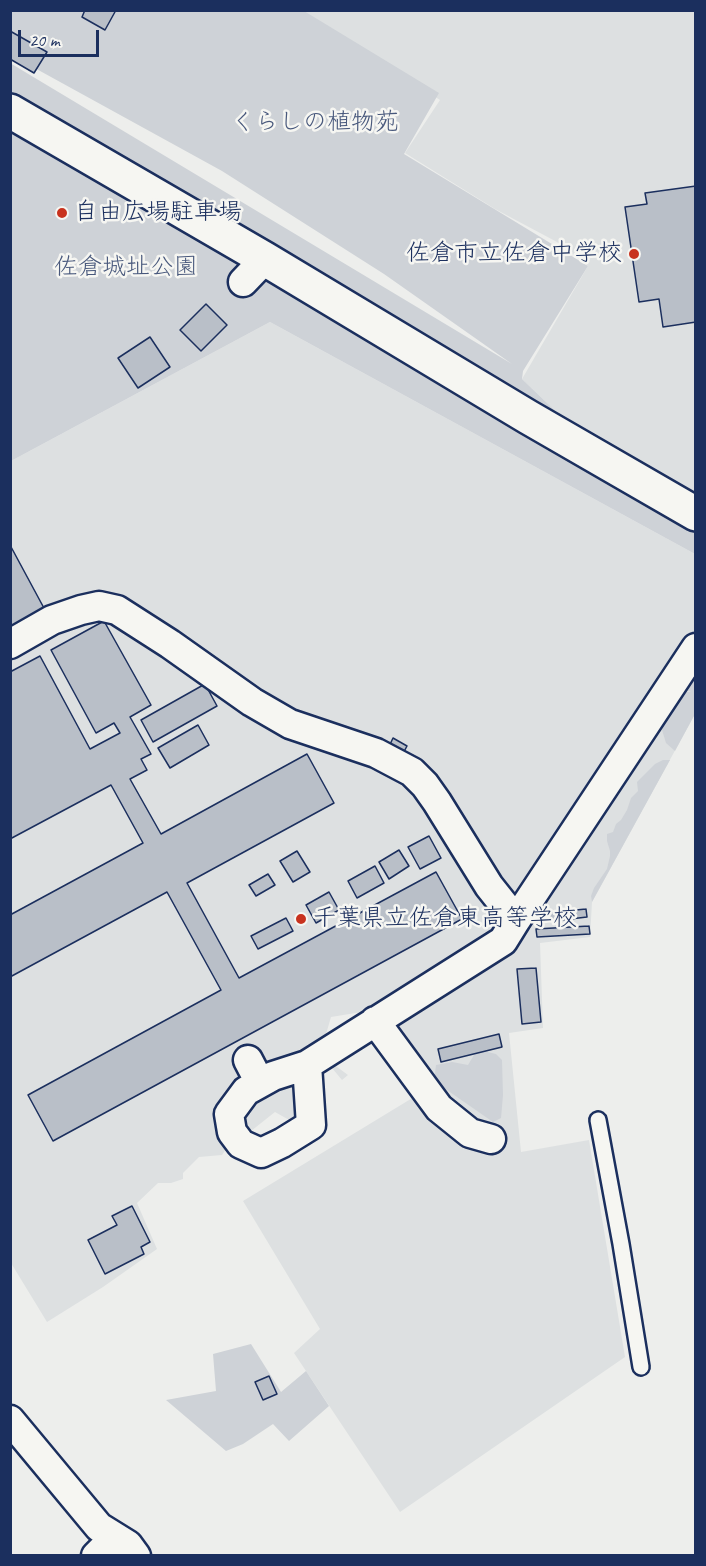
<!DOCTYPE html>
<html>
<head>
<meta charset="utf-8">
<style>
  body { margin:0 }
  #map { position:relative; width:706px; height:1566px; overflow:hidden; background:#edeeec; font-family:Caveat,sans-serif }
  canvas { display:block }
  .frame { position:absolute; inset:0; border:12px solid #1b2f5e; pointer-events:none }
  .scale { position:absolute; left:18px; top:30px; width:81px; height:27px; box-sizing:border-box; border:3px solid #1b2f5e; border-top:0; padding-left:8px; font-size:18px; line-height:21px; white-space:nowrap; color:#1b2f5e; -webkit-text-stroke:4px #f6f6f2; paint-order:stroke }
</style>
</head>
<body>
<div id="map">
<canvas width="706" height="1566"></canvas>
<div class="frame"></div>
<div class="scale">20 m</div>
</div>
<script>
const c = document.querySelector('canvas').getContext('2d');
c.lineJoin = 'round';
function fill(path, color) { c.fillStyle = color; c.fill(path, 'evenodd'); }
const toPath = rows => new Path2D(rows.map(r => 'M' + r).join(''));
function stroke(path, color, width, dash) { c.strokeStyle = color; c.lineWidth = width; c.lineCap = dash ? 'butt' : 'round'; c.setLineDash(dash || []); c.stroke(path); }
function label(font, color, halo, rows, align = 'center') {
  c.font = font + ' Caveat,"Klee One",sans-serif'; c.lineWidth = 5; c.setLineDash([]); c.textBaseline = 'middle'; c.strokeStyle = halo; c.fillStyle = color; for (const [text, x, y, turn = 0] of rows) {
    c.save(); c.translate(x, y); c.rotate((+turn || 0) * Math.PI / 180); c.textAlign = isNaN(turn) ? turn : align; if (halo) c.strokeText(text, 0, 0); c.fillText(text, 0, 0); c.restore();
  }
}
fill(toPath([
  [303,11,695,11,695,497,569,424,522,379,588,266,557,242,495,209,405,153,440,100],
  [270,322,695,554,695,714,592,902,590,937,540,943,543,1028,509,1033,521,1152,589,1140,625,1357,400,1512,294,1353,320,1329,243,1201,414,1097,374,1010,331,1017,324,1041,325,1058,348,1075,342,1080,332,1068,323,1069,300,1113,291,1121,275,1112,251,1131,228,1146,222,1155,199,1157,183,1173,183,1179,171,1183,158,1183,137,1203,157,1249,103,1287,47,1322,11,1263,11,461]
]), '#dde0e1');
fill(toPath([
  [11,11,304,11,439,93,404,154,588,266,523,371,522,379,569,424,695,497,695,554,270,322,11,461,10,63,512,364,384,274,222,171,11,55],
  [695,672,695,714,675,751,666,743,662,730,664,721,667,716,670,715,672,706,683,692,691,692,684,689],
  [663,760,670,760,592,902,591,896,594,888,607,869,610,856,610,851,607,841,607,834,613,832,616,824,621,820,627,810,631,798,638,791,637,782,655,764],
  [484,1051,496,1054,502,1060,503,1095,501,1118,493,1122,434,1081,436,1065,452,1062,468,1065,474,1055],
  [251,1344,281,1392,306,1371,329,1406,289,1441,273,1424,243,1444,226,1451,166,1400,216,1391,213,1354]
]), '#ced2d7');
const building = toPath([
  [85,10,116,10,105,30,82,17,85,10],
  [10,31,47,52,34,73,10,59,10,31],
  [696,186,696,322,663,327,659,299,639,302,625,207,647,204,645,193,696,186],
  [206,304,227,325,201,351,180,330,206,304],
  [150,337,170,367,138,388,118,358,150,337],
  [10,545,45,610,10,629,10,545],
  [104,621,151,705,130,717,151,754,141,759,147,770,130,779,161,834,307,754,334,803,187,883,239,978,436,872,462,919,53,1141,28,1095,221,990,167,892,10,977,10,915,143,843,111,785,10,839,10,672,40,656,90,749,120,733,114,723,96,733,51,650,104,621],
  [205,684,217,706,153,742,141,720,205,684],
  [198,725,209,745,170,768,158,748,198,725],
  [393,738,407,746,399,761,386,753,393,738],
  [429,836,441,858,420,869,408,847,429,836],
  [399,850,409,866,389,879,379,862,399,850],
  [297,851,310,872,293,882,280,861,297,851],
  [375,866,384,883,357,898,348,881,375,866],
  [268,874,275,885,256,896,249,885,268,874],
  [329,892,339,910,316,923,306,905,329,892],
  [586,909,587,917,545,922,545,913,586,909],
  [286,918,293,931,258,949,251,936,286,918],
  [589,926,590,934,537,937,536,929,589,926],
  [536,968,541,1022,522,1024,517,969,536,968],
  [499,1034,502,1047,441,1062,438,1049,499,1034],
  [132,1206,150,1242,141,1247,144,1254,105,1274,88,1240,117,1225,112,1216,132,1206],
  [269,1376,277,1394,263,1400,255,1382,269,1376]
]);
fill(building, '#b9bfc8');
stroke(building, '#1b2f5e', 1.5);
const service = toPath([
  [598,1120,621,1244,641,1367]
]);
const minor = toPath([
  [243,282,265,259],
  [10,644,52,620,81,610,99,606,117,610,170,644,252,702,290,724,376,753,412,772,425,785,437,802,489,886,516,920],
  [375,1021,439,1108,470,1133,491,1139],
  [248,1060,260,1083],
  [307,1065,311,1125,282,1143,261,1153,241,1144,232,1132,229,1114,246,1091,273,1076,307,1065,503,941,516,920,696,648],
  [10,1420,99,1527,128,1545,136,1556],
  [96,1556,115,1537]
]);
const tertiary = toPath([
  [10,111,265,259,528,417,696,514]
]);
stroke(service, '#1b2f5e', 20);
stroke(minor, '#1b2f5e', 33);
stroke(tertiary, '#1b2f5e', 38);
stroke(service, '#f6f6f2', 15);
stroke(minor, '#f6f6f2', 28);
stroke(tertiary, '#f6f6f2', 33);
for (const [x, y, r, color] of [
  [62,213,6,"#c8321e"],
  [634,254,6,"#c8321e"],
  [301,919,6,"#c8321e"]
]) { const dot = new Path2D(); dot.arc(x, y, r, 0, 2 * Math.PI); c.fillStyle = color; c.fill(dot); stroke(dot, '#f6f6f2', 2); }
label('24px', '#48587c', '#f6f6f2', [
  ["くらしの植物苑",315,123],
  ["佐倉城址公園",126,268]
]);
label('24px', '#1b2f5e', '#f6f6f2', [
  ["自由広場駐車場",74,213],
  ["佐倉市立佐倉中学校",622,254,"right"],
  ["千葉県立佐倉東高等学校",313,919]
], 'left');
</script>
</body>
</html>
